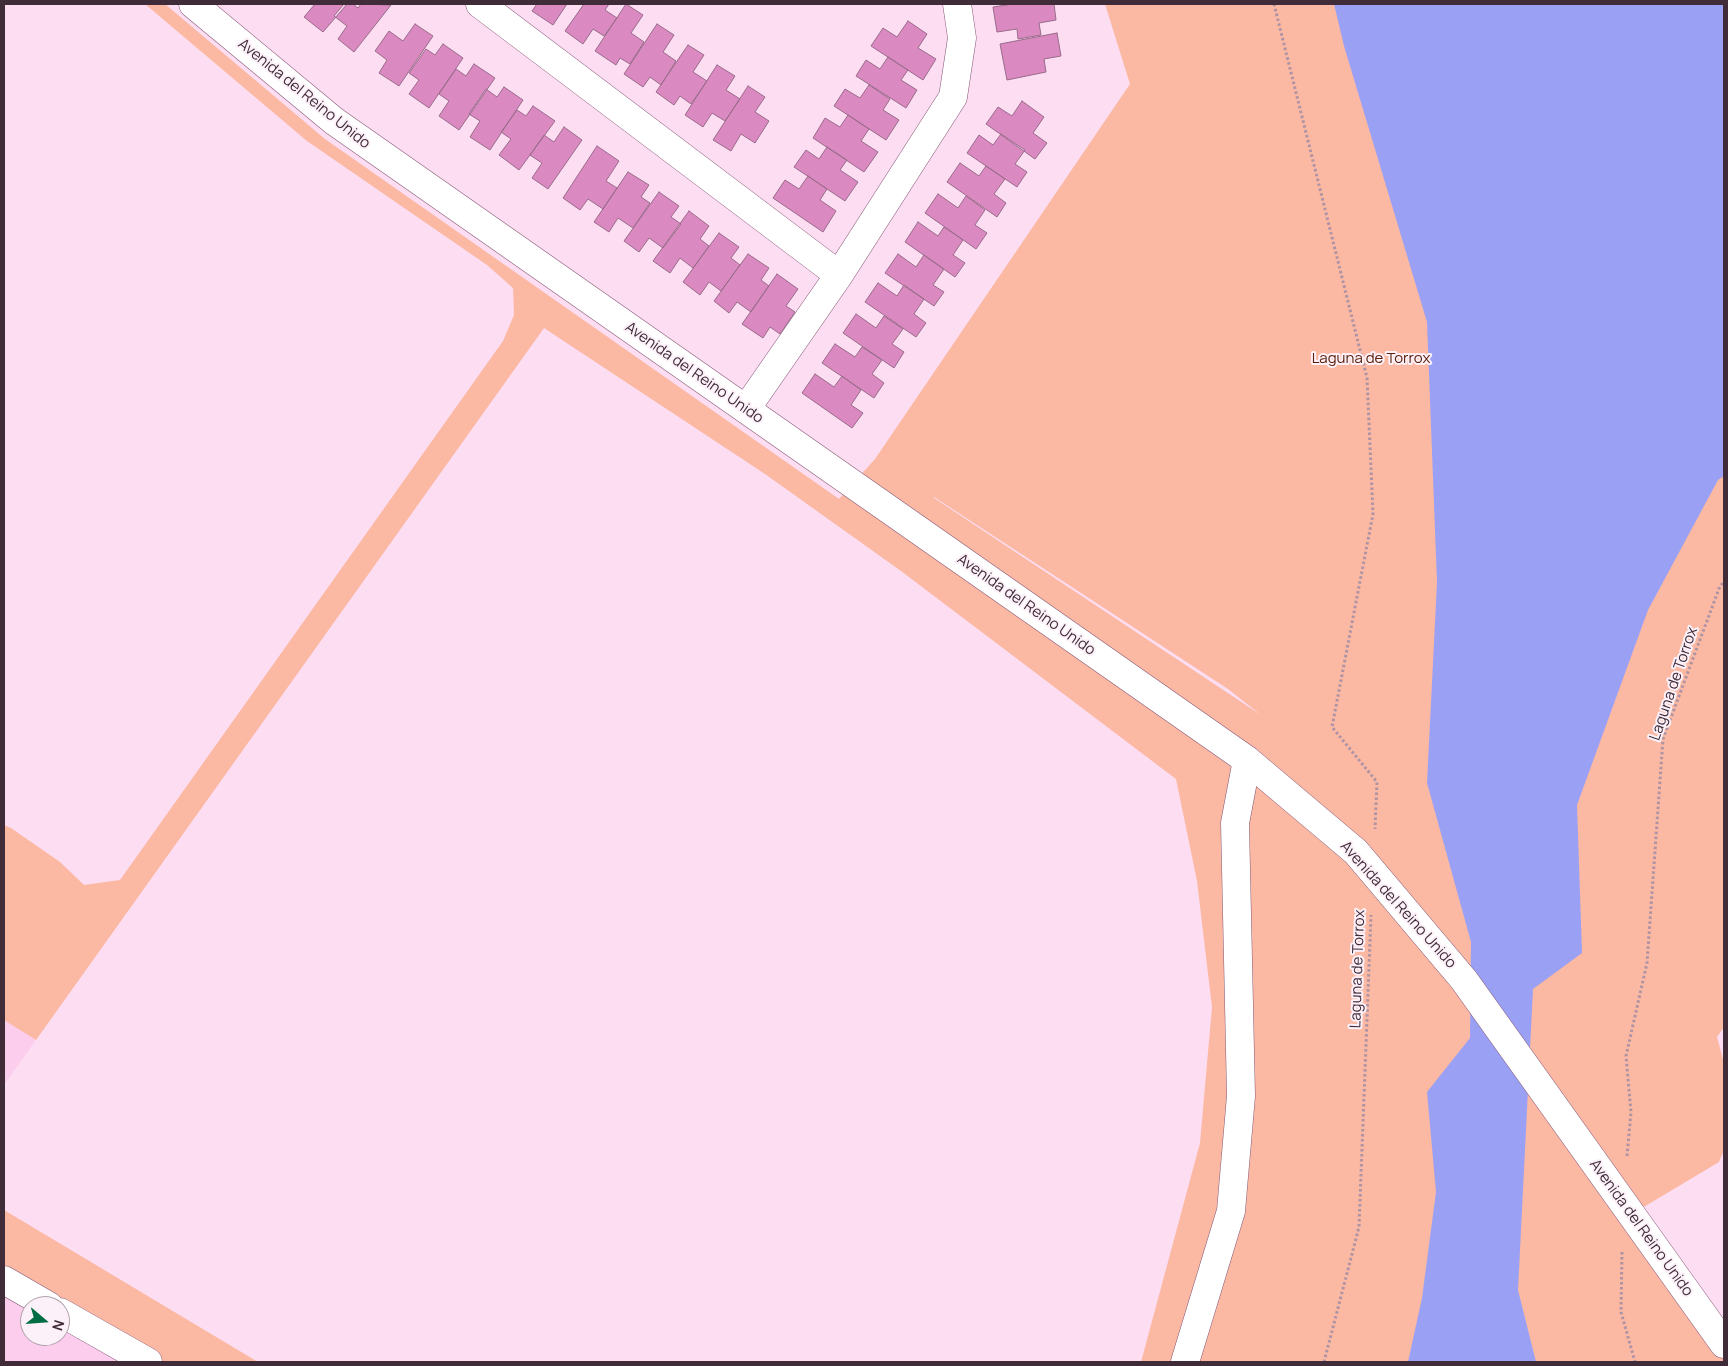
<!DOCTYPE html>
<html>
<head>
<meta charset="utf-8">
<style>
  body { margin:0 }
  #map { position:relative; width:1728px; height:1366px; overflow:hidden; background:#fdddf2; font-family:Manrope,sans-serif }
  canvas { display:block }
  .frame { position:absolute; inset:0; border:5px solid #402b39; pointer-events:none }
  .north { position:absolute; left:20px; top:1296px; width:50px; height:50px; box-sizing:border-box; background:#fcf1f8; border:1px solid #b1a2ac; border-radius:50%; rotate:108deg; font-size:14px; font-weight:700; line-height:20px; text-align:center; color:#402b39 }
  .north::after { content:''; display:block; margin:auto; width:18px; height:22px; background:#006d44; clip-path:polygon(50% 0,100% 100%,50% 72%,0 100%) }
</style>
</head>
<body>
<div id="map">
<canvas width="1728" height="1366"></canvas>
<div class="frame"></div>
<div class="north">N</div>
</div>
<script>
const c = document.querySelector('canvas').getContext('2d');
c.lineJoin = 'round';
function fill(path, color) { c.fillStyle = color; c.fill(path, 'evenodd'); }
const toPath = rows => new Path2D(rows.map(r => 'M' + r).join(''));
function stroke(path, color, width, dash) { c.strokeStyle = color; c.lineWidth = width; c.lineCap = dash ? 'butt' : 'round'; c.setLineDash(dash || []); c.stroke(path); }
function label(font, color, halo, rows, align = 'center') {
  c.font = font + ' Manrope,sans-serif'; c.lineWidth = 4; c.setLineDash([]); c.textBaseline = 'middle'; c.strokeStyle = halo; c.fillStyle = color; for (const [text, x, y, turn = 0] of rows) {
    c.save(); c.translate(x, y); c.rotate((+turn || 0) * Math.PI / 180); c.textAlign = isNaN(turn) ? turn : align; if (halo) c.strokeText(text, 0, 0); c.fillText(text, 0, 0); c.restore();
  }
}
fill(toPath([
  [4,1020,36,1040,4,1085],
  [4,1277,30,1306,30,1336,60,1336,60,1309,153,1362,4,1362]
]), '#fdcded');
fill(toPath([
  [145,4,165,4,325,139,839,499,875,459,1130,84,1105,4,1724,4,1724,1027,1717,1037,1724,1063,1724,1150,1719,1162,1637,1211,1724,1337,1724,1362,1141,1362,1200,1143,1212,1007,1197,881,1176,779,901,571,765,474,544,328,36,1040,4,1020,4,825,11,828,60,862,84,885,120,880,503,341,514,315,513,288,487,265,307,141],
  [934,497,1228,689,1261,715,934,498],
  [4,1210,258,1362,153,1362,4,1277]
]), '#fbb8a2');
fill(toPath([
  [1334,4,1724,4,1724,476,1718,480,1648,610,1577,805,1582,953,1533,989,1518,1290,1536,1362,1408,1362,1422,1298,1436,1192,1427,1092,1470,1038,1471,942,1427,783,1437,582,1427,322,1344,46]
]), '#9aa1f5');
const building = toPath([
  [315,4,347,4,323,32,304,17,315,4],
  [344,4,353,4,358,8,361,4,391,5,354,52,338,39,347,26,334,16,344,4],
  [537,4,567,4,553,25,532,11,537,4],
  [584,4,609,4,605,10,617,18,604,36,593,29,583,44,565,31,584,4],
  [626,4,643,15,631,33,644,42,630,64,620,58,616,65,595,51,626,4],
  [1013,4,1054,4,1056,20,1039,23,1041,35,1018,39,1017,29,997,32,993,7,1013,4],
  [908,21,927,34,918,48,936,59,923,80,871,46,883,28,897,37,908,21],
  [415,24,433,36,399,86,379,73,387,60,375,51,389,31,403,41,415,24],
  [657,24,674,35,663,52,676,61,661,85,650,77,643,87,624,74,657,24],
  [1057,33,1061,56,1044,59,1046,72,1007,80,1000,44,1057,33],
  [443,44,463,58,429,108,409,94,419,80,409,73,426,49,435,55,443,44],
  [688,45,704,55,693,72,707,81,691,104,680,96,674,105,656,92,688,45],
  [888,57,908,70,901,80,917,90,906,108,856,76,866,60,880,69,888,57],
  [474,64,495,78,459,130,439,116,449,101,439,94,456,69,466,76,474,64],
  [717,65,735,76,726,90,740,99,725,121,712,113,703,127,685,115,717,65],
  [869,85,890,99,883,110,899,120,886,140,834,106,845,89,860,98,869,85],
  [748,86,765,97,755,112,769,121,755,143,741,134,731,151,713,140,748,86],
  [504,87,523,100,490,150,470,137,480,121,469,114,486,89,497,97,504,87],
  [1022,101,1044,117,1033,133,1047,143,1035,159,986,124,998,107,1012,116,1022,101],
  [533,106,555,121,519,170,499,155,511,139,501,132,517,110,526,116,533,106],
  [848,115,869,129,861,141,878,152,864,172,813,138,825,118,840,127,848,115],
  [564,127,582,140,548,189,532,178,542,163,530,155,544,135,554,142,564,127],
  [1001,134,1025,150,1015,164,1027,172,1017,187,967,153,979,135,993,145,1001,134],
  [597,146,619,161,606,181,617,188,603,209,588,199,580,210,563,198,597,146],
  [827,147,847,160,840,170,858,182,845,201,794,167,806,150,819,159,827,147],
  [960,163,979,176,986,166,1005,179,994,194,1006,203,997,217,947,182,960,163],
  [628,172,649,185,641,197,650,203,633,228,618,218,609,232,594,222,628,172],
  [808,176,827,189,820,200,836,211,823,232,773,198,785,180,799,189,808,176],
  [659,192,679,206,671,217,681,224,663,248,649,238,639,252,624,241,659,192],
  [938,194,958,208,966,196,985,210,975,225,987,233,976,249,925,213,938,194],
  [689,211,709,226,700,239,709,246,693,268,680,258,670,273,653,261,689,211],
  [918,222,938,236,944,227,963,240,953,255,965,263,955,277,905,242,918,222],
  [719,233,739,247,731,258,740,265,721,291,709,282,700,295,683,282,719,233],
  [748,254,769,268,761,280,769,286,751,312,737,302,729,313,714,301,748,254],
  [898,254,916,267,924,255,944,269,933,285,944,292,934,306,885,273,898,254],
  [777,274,798,289,786,306,795,312,780,334,770,327,763,338,742,324,777,274],
  [878,283,897,296,904,285,924,299,914,314,926,323,916,337,865,302,878,283],
  [856,314,876,328,884,316,903,329,892,344,904,352,894,368,843,333,856,314],
  [835,344,855,357,862,347,882,360,872,374,884,383,874,398,822,363,835,344],
  [815,374,834,387,842,376,861,390,851,405,863,413,852,428,802,393,815,374]
]);
fill(building, '#da8ac1');
stroke(building, '#996a8a', 1);
const minor = toPath([
  [480,4,839,275],
  [746,409,839,275,953,97,962,38,957,4],
  [4,1280,49,1306],
  [60,1312,148,1362],
  [1185,1362,1231,1211,1241,1096,1235,823,1247,760]
]);
const tertiary = toPath([
  [193,4,334,121,1247,760,1356,852,1464,980,1724,1344]
]);
stroke(minor, '#855776', 29);
stroke(tertiary, '#855776', 29);
stroke(toPath([
  [1274,4,1367,378,1373,514,1332,727,1377,782,1375,829],
  [1627,1156,1631,1112,1626,1056,1647,963,1663,739,1720,586,1724,582],
  [1622,1252,1621,1312,1635,1362],
  [1324,1362,1359,1227,1371,915]
]), '#ae93a5', 3, [2.5, 2.5]);
stroke(minor, '#fff', 28);
stroke(tertiary, '#fff', 28);
label('15px', '#402b39', '#fcf1f8', [
  ["Avenida del Reino Unido",304,94,39],
  ["Avenida del Reino Unido",694,373,35],
  ["Avenida del Reino Unido",1026,605,35],
  ["Laguna de Torrox",1674,684,-71],
  ["Avenida del Reino Unido",1398,905,48],
  ["Laguna de Torrox",1358,969,-88],
  ["Avenida del Reino Unido",1641,1228,54]
]);
label('15px', '#5a200b', '#fcf1f8', [
  ["Laguna de Torrox",1371,359]
]);
</script>
</body>
</html>
